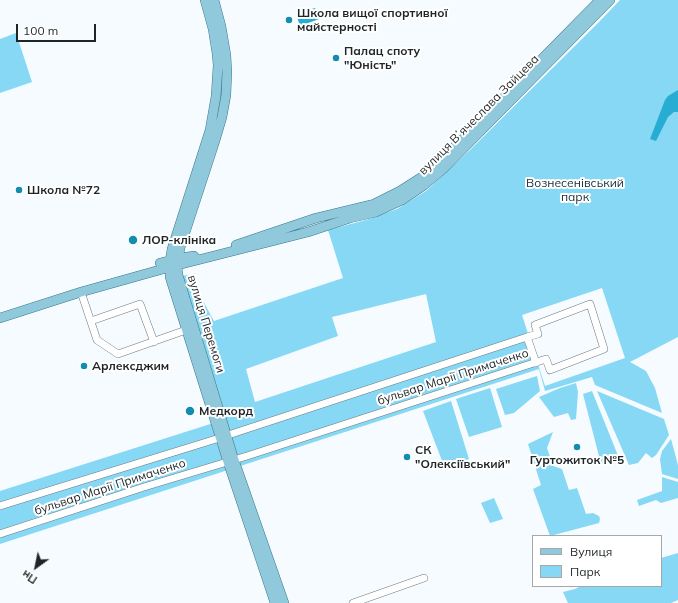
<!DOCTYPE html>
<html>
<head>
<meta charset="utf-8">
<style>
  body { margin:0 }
  #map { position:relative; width:678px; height:603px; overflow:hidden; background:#f5fbfe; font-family:Mulish,sans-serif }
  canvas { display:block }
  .legend { position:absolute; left:532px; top:535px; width:130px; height:52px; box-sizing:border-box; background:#fff; border:1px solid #a5a8a9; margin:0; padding:5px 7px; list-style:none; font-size:12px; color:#1f2527 }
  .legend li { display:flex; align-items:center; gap:8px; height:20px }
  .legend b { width:20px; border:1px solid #a5a8a9 }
  .north { position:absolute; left:16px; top:547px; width:40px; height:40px; -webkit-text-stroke:3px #fff; paint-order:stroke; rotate:213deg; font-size:11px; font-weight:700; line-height:16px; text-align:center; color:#1f2527 }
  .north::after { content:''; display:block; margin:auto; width:14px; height:18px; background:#1f2527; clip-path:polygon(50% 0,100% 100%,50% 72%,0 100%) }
  .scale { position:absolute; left:16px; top:24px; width:80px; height:18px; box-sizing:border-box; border:2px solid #1f2527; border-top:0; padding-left:5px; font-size:12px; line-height:14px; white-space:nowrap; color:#1f2527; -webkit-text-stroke:3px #fff; paint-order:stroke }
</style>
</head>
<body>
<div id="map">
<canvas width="678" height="603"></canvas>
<ul class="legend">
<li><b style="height:5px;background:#91c9dc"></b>Вулиця</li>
<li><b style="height:11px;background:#86d8f5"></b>Парк</li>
</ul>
<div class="north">Пн</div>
<div class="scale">100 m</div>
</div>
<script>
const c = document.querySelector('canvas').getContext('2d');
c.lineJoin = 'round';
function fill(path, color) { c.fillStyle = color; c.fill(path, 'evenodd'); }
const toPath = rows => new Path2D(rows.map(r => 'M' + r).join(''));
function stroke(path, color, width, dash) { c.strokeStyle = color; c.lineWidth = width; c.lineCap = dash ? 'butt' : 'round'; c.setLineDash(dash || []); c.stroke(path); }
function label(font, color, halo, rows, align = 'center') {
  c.font = font + ' Mulish,sans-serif'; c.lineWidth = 4; c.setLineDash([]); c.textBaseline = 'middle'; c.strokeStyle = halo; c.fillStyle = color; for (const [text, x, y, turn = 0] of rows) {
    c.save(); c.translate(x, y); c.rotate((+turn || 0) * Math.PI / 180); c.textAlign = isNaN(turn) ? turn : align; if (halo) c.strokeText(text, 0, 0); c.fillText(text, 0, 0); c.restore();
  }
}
fill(toPath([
  [620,0,678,0,678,337,630,362,646,371,655,388,662,413,595,385,592,377,545,391,539,369,0,544,0,491,226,419,180,276,189,275,214,321,343,278,328,230,366,220,397,209,426,191,470,150,599,22],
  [602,288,625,358,545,386,522,315],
  [426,294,436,342,255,402,246,369,338,336,332,317],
  [16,33,32,82,0,93,0,39],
  [537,376,540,391,514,413,505,415,496,389],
  [576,383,578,392,576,419,571,420,568,413,554,417,539,397,560,388],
  [490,388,502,427,469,437,456,399],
  [592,391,619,458,601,464,583,394],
  [597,391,664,419,669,435,656,455,652,458,646,453,638,463,629,465],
  [451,401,469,459,444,466,423,411],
  [553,432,547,448,553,466,562,469,569,490,577,488,586,514,593,513,599,516,600,519,599,523,550,536,533,489,541,485,528,444],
  [671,439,678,465,678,479,662,474,660,459,662,451],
  [662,477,678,482,678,498,661,503,656,500,639,506,637,500,662,491],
  [494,498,503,519,490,523,481,503],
  [678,553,678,600,671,603,568,603,563,592,575,589,581,586,661,586,661,558]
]), '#86d8f5');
fill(toPath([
  [315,8,319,19,300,26,296,14],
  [678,90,678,112,674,112,668,117,656,141,650,139,665,100,668,96]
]), '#27add4');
const minor = toPath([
  [81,292,97,340,118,354,186,330],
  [91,321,140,304,154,342],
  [527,337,536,363],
  [0,506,213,440,527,337,538,334,535,325,590,304,604,349,550,370,546,359,247,456,144,487,0,534],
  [353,603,424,578]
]);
const major = toPath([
  [205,0,213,29,217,54,218,65,216,96,210,130,172,249,170,261,170,277,228,462,275,603],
  [214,0,221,26,226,55,227,72,226,95,222,117,214,144,180,248,177,266,178,275,234,460,284,603],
  [236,245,316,218,374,204,400,191,422,177,464,138,600,0],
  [160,263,180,258,194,256],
  [0,318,81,292,170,267,308,232,350,218,376,212,402,200,424,185,443,169,610,0]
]);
stroke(minor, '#6d7b81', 8);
stroke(major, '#39788d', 10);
stroke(minor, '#fff', 7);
stroke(major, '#91c9dc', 9);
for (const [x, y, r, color] of [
  [289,20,4,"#128dae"],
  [336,58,4,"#128dae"],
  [19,190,4,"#128dae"],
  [133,240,5,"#128dae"],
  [84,366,4,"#128dae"],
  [190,411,5,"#128dae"],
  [577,447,4,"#128dae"],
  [407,457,4,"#128dae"]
]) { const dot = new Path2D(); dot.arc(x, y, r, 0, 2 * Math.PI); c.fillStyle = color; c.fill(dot); stroke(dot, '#fff', 1.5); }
label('bold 12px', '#1f2527', '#fff', [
  ["Школа вищої спортивної",297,13],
  ["майстерності",297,27],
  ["Палац споту",344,51],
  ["\"Юність\"",344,65],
  ["Школа №72",27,190],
  ["ЛОР-клініка",142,240],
  ["Арлексджим",92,366],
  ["Медкорд",199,411],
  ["СК",415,450],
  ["\"Олексіївський\"",415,464],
  ["Гуртожиток №5",577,460,"center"]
], 'left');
label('12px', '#1f2527', '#fff', [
  ["вулиця Вʼячеслава Зайцева",479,115,-45],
  ["вулиця Перемоги",206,324,73],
  ["бульвар Марії Примаченко",453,377,-18],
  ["бульвар Марії Примаченко",110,487,-18]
]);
label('12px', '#182d35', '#fff', [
  ["Вознесенівський",575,183],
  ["парк",575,197]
]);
</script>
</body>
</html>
